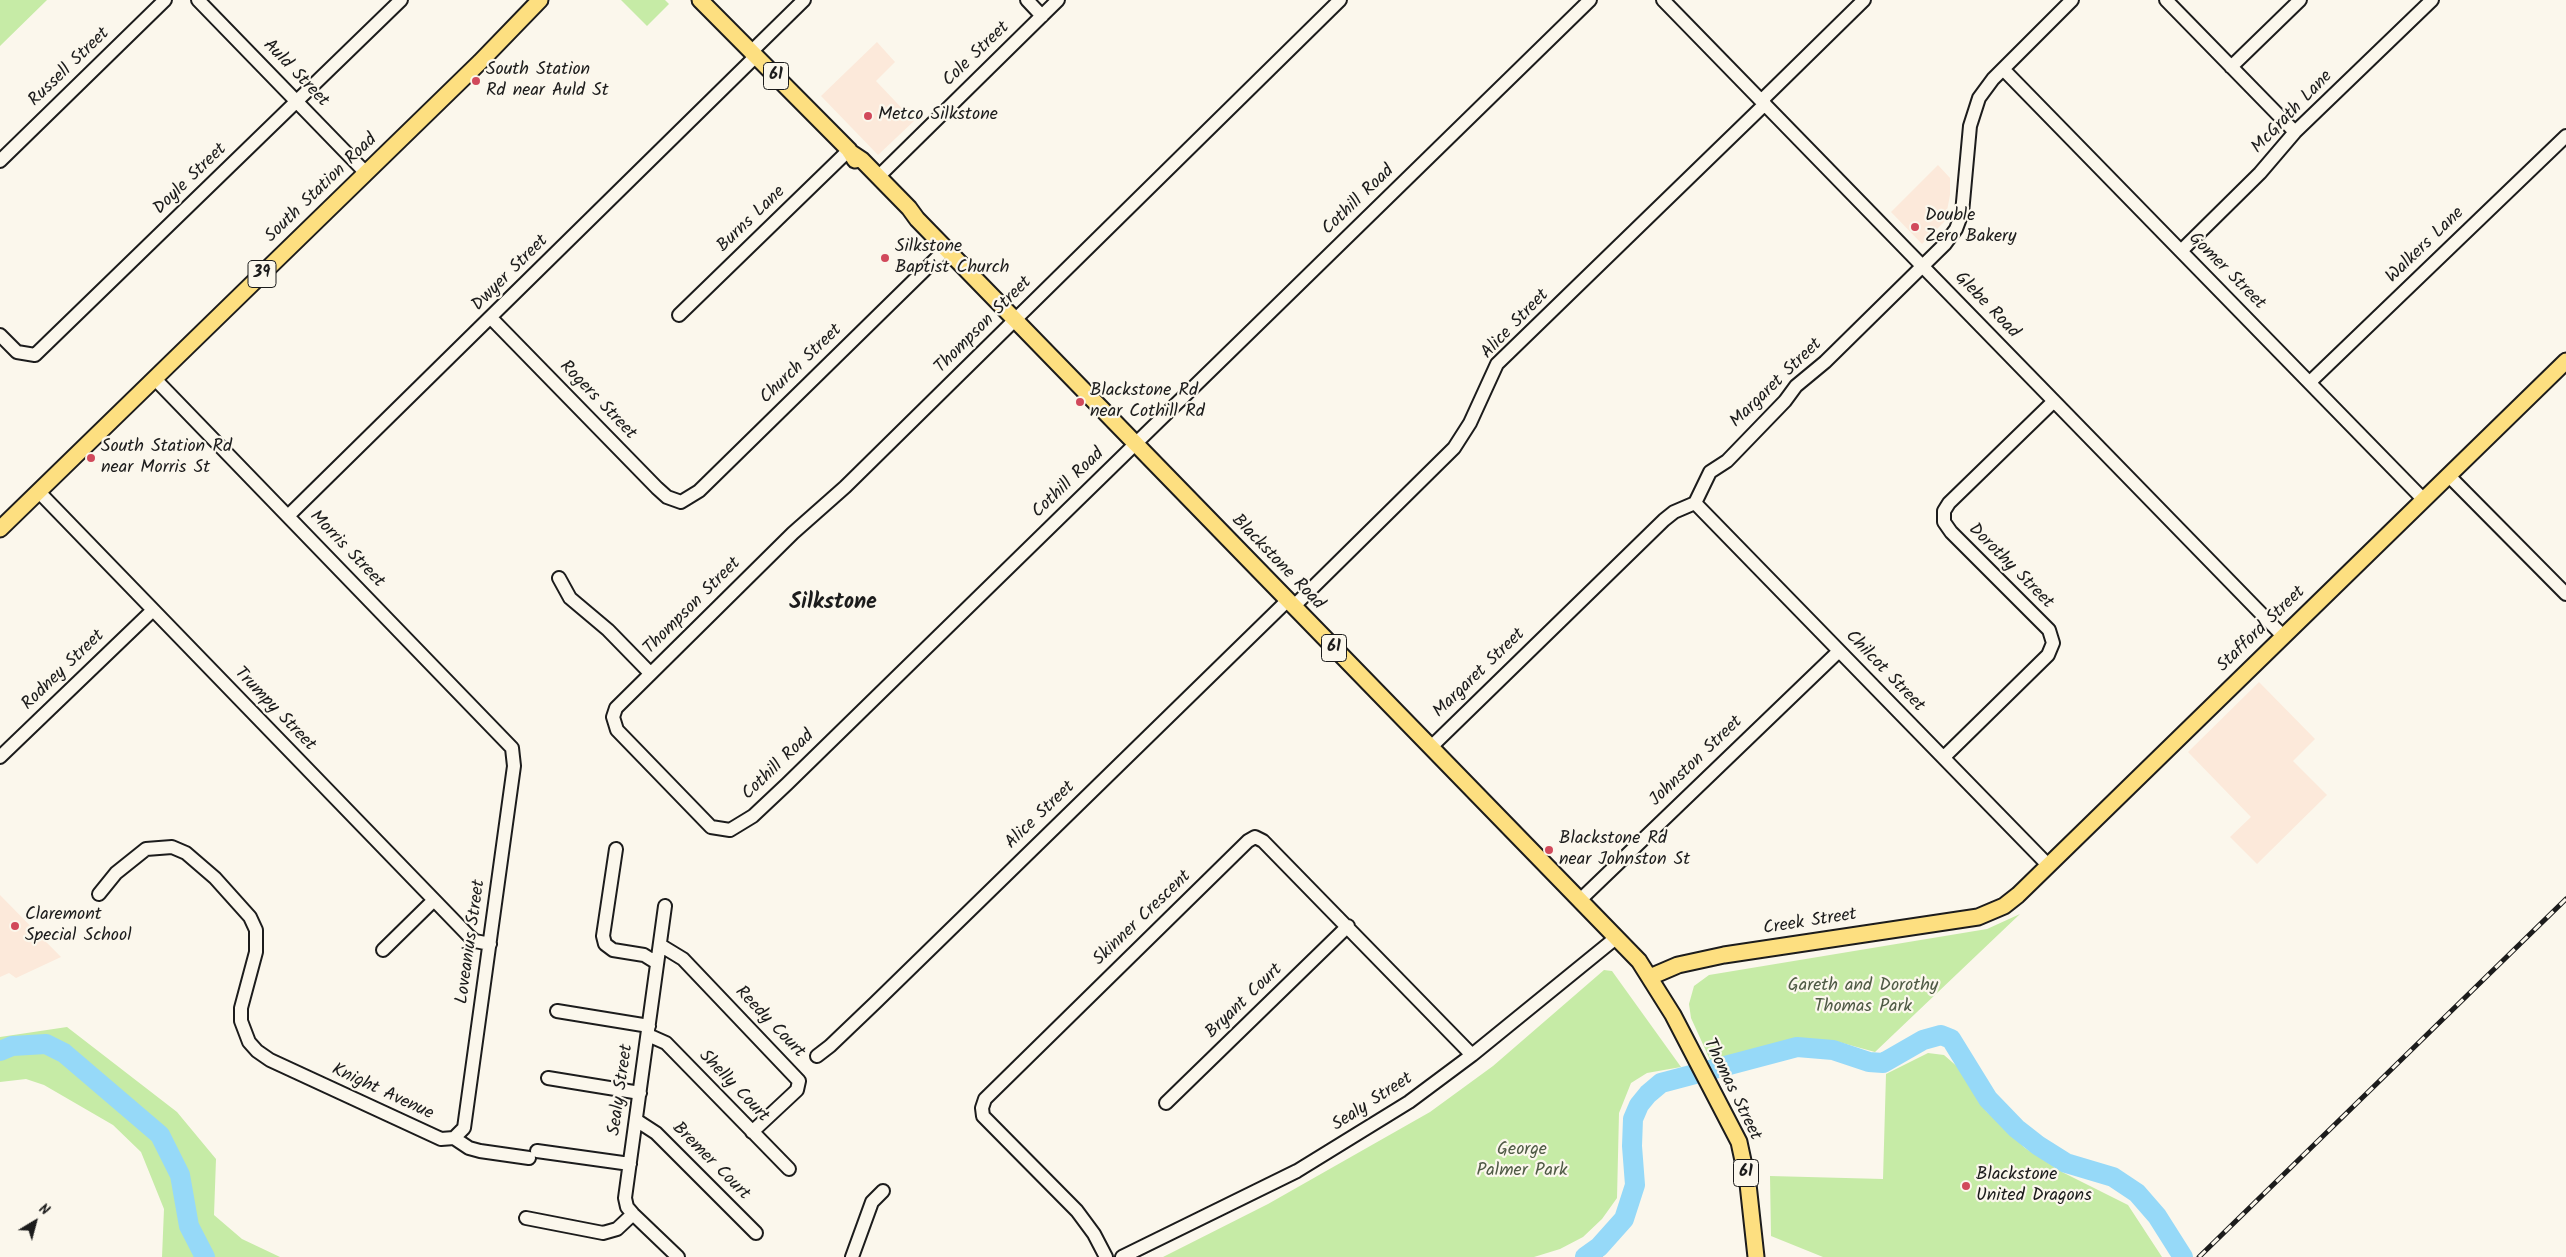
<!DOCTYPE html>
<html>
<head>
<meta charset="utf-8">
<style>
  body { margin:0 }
  #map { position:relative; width:2566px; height:1257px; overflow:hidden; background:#fbf7ec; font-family:Kalam,sans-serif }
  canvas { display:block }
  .north { position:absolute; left:10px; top:1197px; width:50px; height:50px; -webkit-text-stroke:4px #fbf7ec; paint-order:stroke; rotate:37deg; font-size:14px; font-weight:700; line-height:20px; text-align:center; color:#1c1c1c }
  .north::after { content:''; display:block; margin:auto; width:18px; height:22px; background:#1c1c1c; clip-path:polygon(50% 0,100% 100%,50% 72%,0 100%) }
</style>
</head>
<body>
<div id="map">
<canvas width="2566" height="1257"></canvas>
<div class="north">N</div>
</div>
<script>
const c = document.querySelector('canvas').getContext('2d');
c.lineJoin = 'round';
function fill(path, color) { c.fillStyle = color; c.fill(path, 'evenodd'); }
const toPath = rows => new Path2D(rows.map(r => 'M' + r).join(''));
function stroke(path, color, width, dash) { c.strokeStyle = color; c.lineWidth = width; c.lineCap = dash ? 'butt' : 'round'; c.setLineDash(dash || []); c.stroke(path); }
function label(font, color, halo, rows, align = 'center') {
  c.font = font + ' Kalam,sans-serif'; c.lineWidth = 4.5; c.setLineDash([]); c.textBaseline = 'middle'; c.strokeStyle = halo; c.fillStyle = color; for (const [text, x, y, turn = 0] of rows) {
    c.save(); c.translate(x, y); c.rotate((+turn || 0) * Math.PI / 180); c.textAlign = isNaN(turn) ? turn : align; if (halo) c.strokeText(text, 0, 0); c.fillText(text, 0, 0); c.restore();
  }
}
fill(toPath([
  [877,42,895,62,876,81,914,121,878,155,821,96],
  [1938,165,1950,178,1950,195,1945,221,1922,244,1891,212],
  [2259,682,2315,739,2293,761,2327,795,2257,864,2230,837,2251,817,2188,752],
  [0,895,61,957,16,978,9,973,0,977]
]), '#fce9da');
fill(toPath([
  [0,0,47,0,0,46],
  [621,0,665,0,669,4,647,26],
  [2020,914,1875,1052,1835,1041,1792,1041,1711,1062,1691,1018,1689,1004,1694,986,1709,975,1987,929],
  [1604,970,1612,971,1681,1067,1647,1073,1631,1083,1619,1113,1617,1198,1602,1219,1583,1237,1560,1249,1534,1257,1163,1257,1268,1204,1430,1112,1493,1066],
  [67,1027,177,1112,216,1159,214,1215,242,1239,280,1257,162,1257,164,1209,141,1152,113,1125,44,1085,26,1079,0,1082,0,1037],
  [1928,1053,1944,1055,1960,1069,1986,1111,2025,1148,2062,1172,2128,1205,2162,1257,1823,1257,1771,1236,1770,1176,1883,1179,1886,1074]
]), '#c6eba6');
stroke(toPath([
  [1599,1247,1601,1257]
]), '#658da0', 3);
stroke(toPath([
  [0,1051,12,1046,46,1044,64,1053,160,1135,180,1175,189,1226,205,1257],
  [1585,1257,1599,1247,1624,1219,1635,1185,1632,1146,1633,1119,1639,1105,1648,1094,1661,1083,1797,1047,1833,1050,1869,1062,1883,1063,1923,1040,1941,1035,1951,1039,1988,1099,2016,1128,2039,1146,2066,1163,2113,1177,2137,1193,2157,1216,2183,1257]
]), '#96d9f8', 20);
const minor = toPath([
  [198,0,366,173],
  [1027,0,1042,16],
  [1340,0,845,487,793,533,616,708,613,717,617,730,711,827,730,830,753,816,787,784,1590,0],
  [1663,0,2283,636],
  [2166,0,2295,132],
  [752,51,804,0],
  [2231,67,2300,0],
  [2003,69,2423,499],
  [1761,101,1864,0],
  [0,161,165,0],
  [878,177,1058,0],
  [2181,251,2260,173,2295,132,2432,0],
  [679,315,849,150],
  [491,318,657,488,667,497,681,502,699,491,946,249],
  [0,335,17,352,35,355,401,0],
  [155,379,512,748,514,766,464,1128,454,1138],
  [2310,382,2566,136],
  [2448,475,2566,594],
  [39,492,468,935,475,941,490,944],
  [1695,503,2048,865],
  [288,516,756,56],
  [559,578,570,598,608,630,650,673],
  [1294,606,1454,448,1470,423,1497,364,1765,104],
  [1431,747,1664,520,1674,512,1695,503,1710,472,1727,461,1785,401,1796,386,1825,362,1945,244,1956,229,1962,213,1970,126,1979,98,1993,79,2072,0],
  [0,757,153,610],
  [1944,757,2048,655,2053,643,2049,630,1951,532,1944,522,1944,511,1949,503,2054,401],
  [616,849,603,936,605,944,613,950,644,955,657,963],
  [99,894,116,873,146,849,172,847,186,853,215,878,250,917,256,930,256,952,241,1008,241,1021,249,1042,257,1051,270,1060,441,1139,454,1138,469,1148,480,1151,529,1158],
  [1580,900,1839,651],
  [665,906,625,1198,627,1207,633,1214,678,1257],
  [660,945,683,959,799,1081,797,1090,752,1132],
  [383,950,434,900],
  [557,1011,649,1026],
  [648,1035,666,1043,789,1169],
  [817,1056,830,1046,875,1003,1288,600],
  [548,1078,640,1093],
  [1166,1103,1348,926],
  [636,1120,656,1133,756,1233],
  [537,1151,630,1164],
  [526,1218,603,1233,617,1229,633,1214],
  [852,1257,872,1202,883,1191],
  [1106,1257,1094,1234,1077,1211,983,1116,982,1108,985,1099,1248,841,1255,837,1263,841,1472,1055],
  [1122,1257,1297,1171,1409,1102,1472,1055,1617,937]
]);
const major = toPath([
  [700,0,849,150,855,160],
  [850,152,862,160,909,208,917,219,1639,961,1673,1015,1739,1142,1748,1184,1756,1257],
  [0,529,480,62,540,0],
  [1650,977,1678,965,1724,955,1978,917,2004,906,2018,895,2566,361]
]);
stroke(minor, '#1c1c1c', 16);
stroke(major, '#1c1c1c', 19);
stroke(minor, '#fbf7ec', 12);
stroke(major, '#fddf80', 15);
const rail = toPath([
  [2199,1257,2566,899]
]);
stroke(rail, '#1c1c1c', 5);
stroke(rail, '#fbf7ec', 3, [9]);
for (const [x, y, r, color] of [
  [476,81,5,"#d1495b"],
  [868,116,5,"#d1495b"],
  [1915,227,5,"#d1495b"],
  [885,258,5,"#d1495b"],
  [1080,402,5,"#d1495b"],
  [91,458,5,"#d1495b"],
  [1549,850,5,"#d1495b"],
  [15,926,5,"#d1495b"],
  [1966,1186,5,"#d1495b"]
]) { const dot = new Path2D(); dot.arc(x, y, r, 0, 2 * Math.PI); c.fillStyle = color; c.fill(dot); stroke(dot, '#fbf7ec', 2); }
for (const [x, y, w] of [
  [776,76,25],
  [262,274,28],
  [1334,648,25],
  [1746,1173,25]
]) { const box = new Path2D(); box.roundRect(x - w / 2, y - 13.5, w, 27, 4); c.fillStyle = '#fbf7ec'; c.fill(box); stroke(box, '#1c1c1c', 1); }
label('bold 16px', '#1c1c1c', null, [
  ["61",776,76],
  ["39",262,274],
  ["61",1334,648],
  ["61",1746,1173]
]);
label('18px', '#1c1c1c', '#fbf7ec', [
  ["Cole Street",977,55,-44],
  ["Russell Street",70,68,-44],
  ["Auld Street",295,74,46],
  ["McGrath Lane",2293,113,-46],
  ["Doyle Street",191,180,-44],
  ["South Station Road",322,189,-44],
  ["Cothill Road",1359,201,-44],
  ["Burns Lane",752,220,-44],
  ["Walkers Lane",2426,246,-44],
  ["Gomer Street",2226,272,45],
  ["Dwyer Street",511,274,-45],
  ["Glebe Road",1986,306,46],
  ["Alice Street",1516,325,-46],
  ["Thompson Street",984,326,-45],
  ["Church Street",802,365,-44],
  ["Margaret Street",1777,384,-44],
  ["Rogers Street",597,401,46],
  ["Cothill Road",1069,484,-44],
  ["Morris Street",346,550,46],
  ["Blackstone Road",1277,563,46],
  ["Dorothy Street",2010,567,45],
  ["Thompson Street",693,607,-45],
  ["Stafford Street",2262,630,-44],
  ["Rodney Street",64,671,-44],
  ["Chilcot Street",1884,672,46],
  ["Margaret Street",1480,674,-44],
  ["Trumpy Street",274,710,46],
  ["Johnston Street",1697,762,-44],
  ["Cothill Road",779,766,-44],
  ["Alice Street",1041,816,-44],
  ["Skinner Crescent",1143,919,-44],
  ["Creek Street",1810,923,-9],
  ["Loveanius Street",472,942,-82],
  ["Bryant Court",1245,1002,-44],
  ["Reedy Court",769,1023,46],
  ["Shelly Court",733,1087,46],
  ["Sealy Street",622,1090,-82],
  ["Thomas Street",1731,1090,64],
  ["Knight Avenue",382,1093,25],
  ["Sealy Street",1373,1103,-33],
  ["Bremer Court",710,1162,45]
]);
label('18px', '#1c1c1c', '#fbf7ec', [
  ["South Station",486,71],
  ["Rd near Auld St",486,92],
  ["Metco Silkstone",878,116],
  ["Double",1925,217],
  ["Zero Bakery",1925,238],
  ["Silkstone",895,248],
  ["Baptist Church",895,269],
  ["Blackstone Rd",1090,392],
  ["near Cothill Rd",1090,413],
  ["South Station Rd",101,448],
  ["near Morris St",101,469],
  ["Blackstone Rd",1559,840],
  ["near Johnston St",1559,861],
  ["Claremont",25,916],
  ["Special School",25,937],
  ["Blackstone",1976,1176],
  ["United Dragons",1976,1197]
], 'left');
label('18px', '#4f5a45', '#fbf7ec', [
  ["Gareth and Dorothy",1863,987],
  ["Thomas Park",1863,1008],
  ["George",1522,1151],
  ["Palmer Park",1522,1172]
]);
label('bold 22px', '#1c1c1c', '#fbf7ec', [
  ["Silkstone",833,604]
]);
</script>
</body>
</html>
